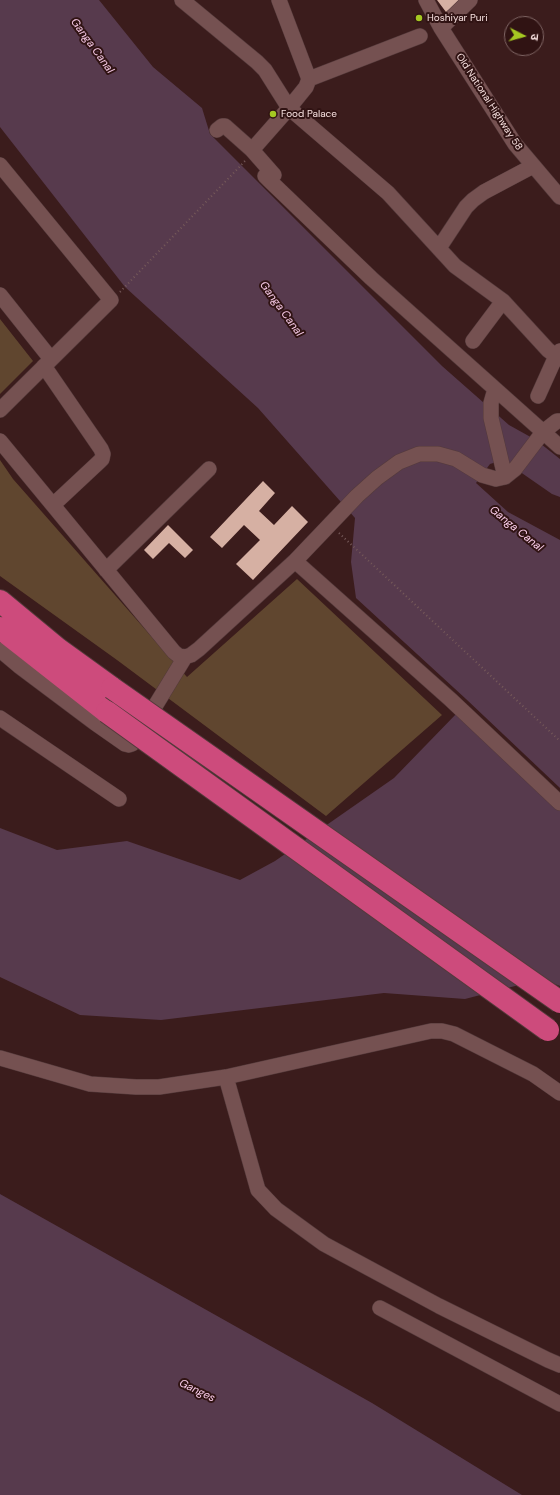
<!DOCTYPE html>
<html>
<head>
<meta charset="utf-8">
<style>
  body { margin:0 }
  #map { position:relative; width:560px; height:1495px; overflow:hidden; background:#3b1c1c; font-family:"DM Sans","Noto Sans Devanagari",sans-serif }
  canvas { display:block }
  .north { position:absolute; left:504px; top:16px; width:40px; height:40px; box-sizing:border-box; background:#301313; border:1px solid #806665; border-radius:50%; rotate:96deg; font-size:11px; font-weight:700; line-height:16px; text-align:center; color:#f8e2e1 }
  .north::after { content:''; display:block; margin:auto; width:14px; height:18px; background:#a5c822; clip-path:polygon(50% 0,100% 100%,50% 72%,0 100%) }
</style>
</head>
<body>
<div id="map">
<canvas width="560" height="1495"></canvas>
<div class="north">उ</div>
</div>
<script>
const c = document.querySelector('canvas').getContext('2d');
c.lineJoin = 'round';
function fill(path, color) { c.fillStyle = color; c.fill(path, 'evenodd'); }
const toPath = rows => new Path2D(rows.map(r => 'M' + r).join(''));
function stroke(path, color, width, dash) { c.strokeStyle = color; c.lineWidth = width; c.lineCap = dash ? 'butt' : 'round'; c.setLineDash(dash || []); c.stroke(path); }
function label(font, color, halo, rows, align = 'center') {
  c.font = font + ' "DM Sans",sans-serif'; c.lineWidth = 4; c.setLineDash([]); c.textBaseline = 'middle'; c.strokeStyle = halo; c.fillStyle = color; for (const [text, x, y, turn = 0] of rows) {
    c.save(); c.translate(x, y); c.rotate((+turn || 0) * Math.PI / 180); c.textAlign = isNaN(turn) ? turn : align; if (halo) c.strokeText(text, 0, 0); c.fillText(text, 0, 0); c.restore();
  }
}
fill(toPath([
  [0,319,33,361,0,394],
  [0,460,13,479,187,677,297,579,442,715,326,816,117,660,0,576]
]), '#60462f');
fill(toPath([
  [0,0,99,0,153,67,202,108,210,134,442,366,509,425,536,440,560,459,560,497,552,494,503,460,490,464,476,483,508,512,560,540,560,788,466,699,356,598,351,562,355,518,258,408,125,287,0,127],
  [458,712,560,810,560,986,542,979,465,999,384,993,161,1020,80,1015,0,977,0,828,57,850,127,841,240,880,275,861,394,778],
  [0,1194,372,1403,522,1495,0,1495]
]), '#573a4d');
fill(toPath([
  [437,0,462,0,446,12],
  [263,481,275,493,259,511,274,525,292,506,308,522,253,580,236,564,260,540,244,525,222,548,210,537],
  [168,525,193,550,185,558,169,543,153,559,144,550]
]), '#d6b0a3');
const minor = toPath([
  [182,0,257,62,265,70,289,108,252,150,274,175,269,180,265,176],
  [279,0,309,79,306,87,289,108,388,193,455,266,503,301,548,350,560,359],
  [426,0,441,28,515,144,560,197],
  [441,28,470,0],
  [309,79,420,36],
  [217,130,222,126,225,126,252,150],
  [0,165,111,300,0,410],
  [269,180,371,278,560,447],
  [439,248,466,207,473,200,484,192,533,166],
  [0,295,51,359],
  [473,341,503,301],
  [44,366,101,449,103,454,102,459,99,462,53,505],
  [495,389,491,403,491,418,505,477],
  [538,396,556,356,560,351],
  [0,441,174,652,179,656,185,657,191,655,199,649,295,561,357,496,377,478,399,462,419,454,438,454,456,459,482,475,496,479,505,477,515,469,543,432,557,421,560,421],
  [295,561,451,700,560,803],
  [106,570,209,469],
  [0,650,19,666,95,723,125,744,129,745,132,744,185,657],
  [0,718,119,799],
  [0,1058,90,1084,136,1087,159,1087,226,1077,431,1031,442,1031,454,1034,533,1074,560,1093],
  [226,1077,258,1190,276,1209,324,1244,439,1306,548,1360,560,1365],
  [380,1308,560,1404]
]);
const highway = toPath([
  [0,601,58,649,112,688],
  [0,628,107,712]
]);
stroke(minor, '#543a3b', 16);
stroke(highway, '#543a3b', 24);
stroke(toPath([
  [120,292,245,161],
  [339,533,560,741]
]), '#765a5a', 2, [1, 3]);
stroke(minor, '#755151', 15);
stroke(highway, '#cd4b7c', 22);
const highwayBridge = toPath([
  [112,688,560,1002],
  [107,712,548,1030]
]);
stroke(highwayBridge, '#543a3b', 24, []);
stroke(highwayBridge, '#cd4b7c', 22);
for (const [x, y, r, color] of [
  [419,18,4,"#a5c822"],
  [273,114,4,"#a5c822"]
]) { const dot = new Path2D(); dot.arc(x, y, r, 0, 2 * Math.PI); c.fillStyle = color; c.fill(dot); stroke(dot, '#301313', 1.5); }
label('10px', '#f8e2e1', '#301313', [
  ["Hoshiyar Puri",427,18],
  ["Food Palace",281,114]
], 'left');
label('10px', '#f8e2e1', '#301313', [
  ["Old National Highway 58",489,102,57]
]);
label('italic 11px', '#fcceec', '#301313', [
  ["Ganga Canal",92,46,54],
  ["Ganga Canal",281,309,54],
  ["Ganga Canal",516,529,39],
  ["Ganges",197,1391,26]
]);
</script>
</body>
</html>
